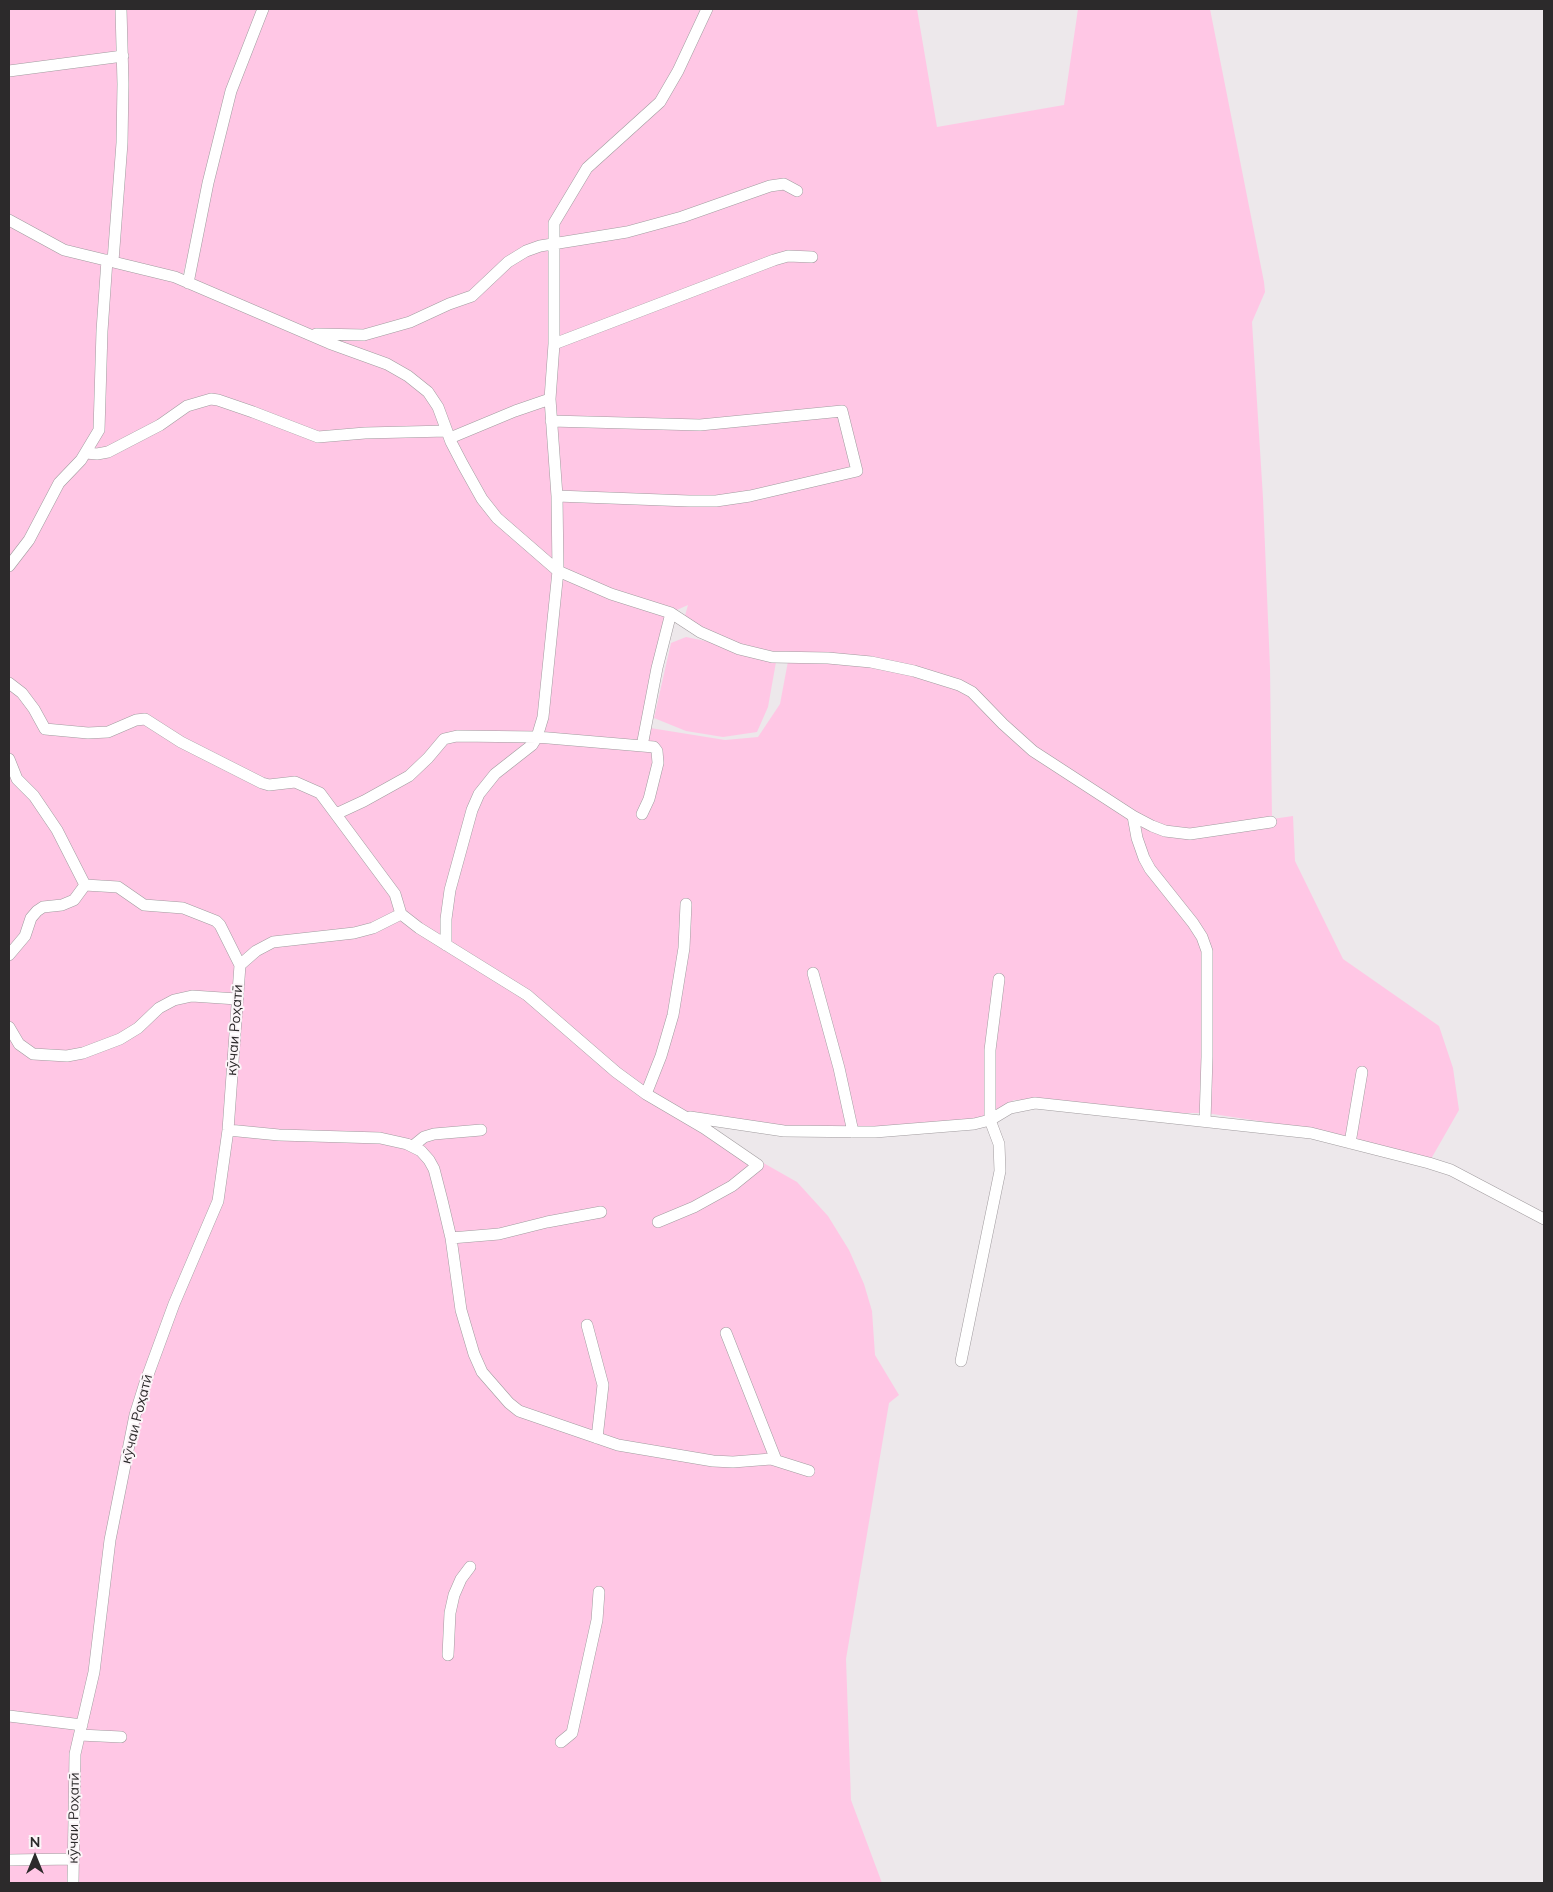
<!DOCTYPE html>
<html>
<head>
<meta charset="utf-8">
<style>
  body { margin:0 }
  #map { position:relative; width:1553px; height:1892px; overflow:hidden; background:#ede8eb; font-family:Mulish,sans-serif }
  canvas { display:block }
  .frame { position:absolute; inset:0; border:10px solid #2c2a2b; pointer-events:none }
  .north { position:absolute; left:10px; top:1832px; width:50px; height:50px; -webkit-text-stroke:4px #fbf5f8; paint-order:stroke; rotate:0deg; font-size:14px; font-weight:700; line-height:20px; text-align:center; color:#2c2a2b }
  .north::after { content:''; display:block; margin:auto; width:18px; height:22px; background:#2c2a2b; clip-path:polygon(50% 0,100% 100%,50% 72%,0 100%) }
</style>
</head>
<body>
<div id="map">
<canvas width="1553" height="1892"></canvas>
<div class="frame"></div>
<div class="north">N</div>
</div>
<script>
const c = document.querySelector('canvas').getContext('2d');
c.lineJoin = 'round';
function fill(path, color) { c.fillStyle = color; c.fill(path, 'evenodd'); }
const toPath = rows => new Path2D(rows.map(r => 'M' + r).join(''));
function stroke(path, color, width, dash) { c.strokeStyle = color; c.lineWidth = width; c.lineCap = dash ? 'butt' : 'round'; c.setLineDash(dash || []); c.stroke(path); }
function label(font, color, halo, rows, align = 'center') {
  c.font = font + ' Mulish,sans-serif'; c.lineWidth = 4; c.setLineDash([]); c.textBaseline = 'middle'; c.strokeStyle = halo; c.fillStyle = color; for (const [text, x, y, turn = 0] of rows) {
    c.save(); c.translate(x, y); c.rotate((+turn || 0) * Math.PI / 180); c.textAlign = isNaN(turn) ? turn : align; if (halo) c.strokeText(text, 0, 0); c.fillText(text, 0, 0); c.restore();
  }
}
fill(toPath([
  [9,9,917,9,937,127,1064,105,1078,9,1210,9,1264,282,1265,292,1252,322,1263,498,1270,668,1272,819,1293,816,1295,861,1343,959,1439,1026,1453,1068,1459,1110,1431,1159,1312,1129,1206,1113,1163,1113,1048,1099,1014,1100,968,1125,882,1133,684,1118,797,1182,828,1216,849,1250,864,1284,872,1311,875,1355,899,1395,889,1403,846,1659,851,1800,882,1883,9,1883],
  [188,255,191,271,199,288,153,269,183,274],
  [688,605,684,619,703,634,789,656,780,704,758,737,725,740,644,727,670,613],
  [686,637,735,647,776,662,768,707,757,732,723,737,686,731,654,718,671,643]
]), '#ffc7e5');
const minor = toPath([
  [9,71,123,56],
  [9,220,64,250,175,277,329,343,387,364,408,376,428,392,438,407,451,442,463,465,482,499,497,518,558,571,611,594,671,613,700,632,739,649,772,657,828,658,871,662,914,671,959,685,972,692,1003,724,1033,751,1133,816,1152,826,1165,831,1190,834,1271,822],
  [113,261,122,143,123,84,121,9],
  [188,283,208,183,231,91,263,9],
  [316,334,364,335,410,322,449,304,472,296,508,262,526,251,540,246,627,232,682,217,770,186,784,184,797,191],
  [554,344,774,260,788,256,812,257],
  [551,421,700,425,842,411,857,471,750,496,716,501,689,501,557,496],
  [450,438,515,411,550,399],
  [86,453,97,454,108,452,160,425,187,406,211,399,218,400,253,412,318,437,365,433,447,431],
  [9,566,29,540,59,483,81,460,99,430,102,331,107,260],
  [9,683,22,693,34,709,45,729,88,733,108,732,136,720,145,719,181,742,262,783,269,785,295,782,320,793,395,894,401,914,419,928,527,995,616,1072,646,1094,704,1128,758,1165,732,1186,694,1207,658,1222],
  [642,746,657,668,671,613],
  [9,759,17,779,34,796,57,830,85,885,118,887,144,905,183,908,216,921,220,925,240,965],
  [336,814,364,801,409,776,428,758,444,739,457,736,537,737,654,747,657,751,658,763,649,799,642,814],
  [1133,816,1137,838,1144,858,1150,869,1193,923,1202,937,1207,951,1207,1057,1205,1121],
  [446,945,446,919,450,890,472,810,479,794,495,774,532,745,537,737,543,717,558,571,557,496,550,399,554,344,554,223,587,168,660,102,678,71,707,9],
  [9,955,25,936,31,918,37,911,43,907,62,905,74,900,85,885],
  [240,965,256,951,273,942,354,933,373,928,401,914],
  [813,973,839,1068,853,1132],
  [9,1027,19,1044,33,1054,67,1056,83,1053,120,1039,138,1028,159,1008,174,1000,192,996,237,999],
  [646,1094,661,1056,673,1015,684,948,686,904],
  [690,1117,784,1131,875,1132,974,1124,990,1120,1010,1108,1035,1103,1311,1133,1429,1163,1451,1170,1544,1219],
  [228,1130,279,1135,380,1138,407,1144,421,1151,429,1160,434,1169,442,1200,451,1238,461,1310,474,1354,482,1372,509,1403,519,1411,618,1445,713,1461,733,1462,771,1459,809,1471],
  [1350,1143,1362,1072],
  [413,1146,424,1137,434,1134,481,1130],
  [451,1238,499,1234,547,1222,601,1212],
  [587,1325,603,1385,597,1438],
  [726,1333,776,1460],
  [961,1361,1000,1171,999,1144,990,1120,990,1050,999,979],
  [448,1655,450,1613,454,1595,461,1579,470,1567],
  [9,1716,82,1725],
  [80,1735,121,1737],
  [561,1742,572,1733,597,1620,599,1592],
  [9,1860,73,1859],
  [73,1883,75,1754,94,1672,110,1540,135,1415,145,1383,174,1304,218,1201,228,1130,240,965]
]);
stroke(minor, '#a19c9f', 12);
stroke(minor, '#fff', 11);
label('14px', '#2c2a2b', '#fbf5f8', [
  ["кӯчаи Роҳатӣ",235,1030,-86],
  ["кӯчаи Роҳатӣ",137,1419,-76],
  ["кӯчаи Роҳатӣ",74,1818,-89]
]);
</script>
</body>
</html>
